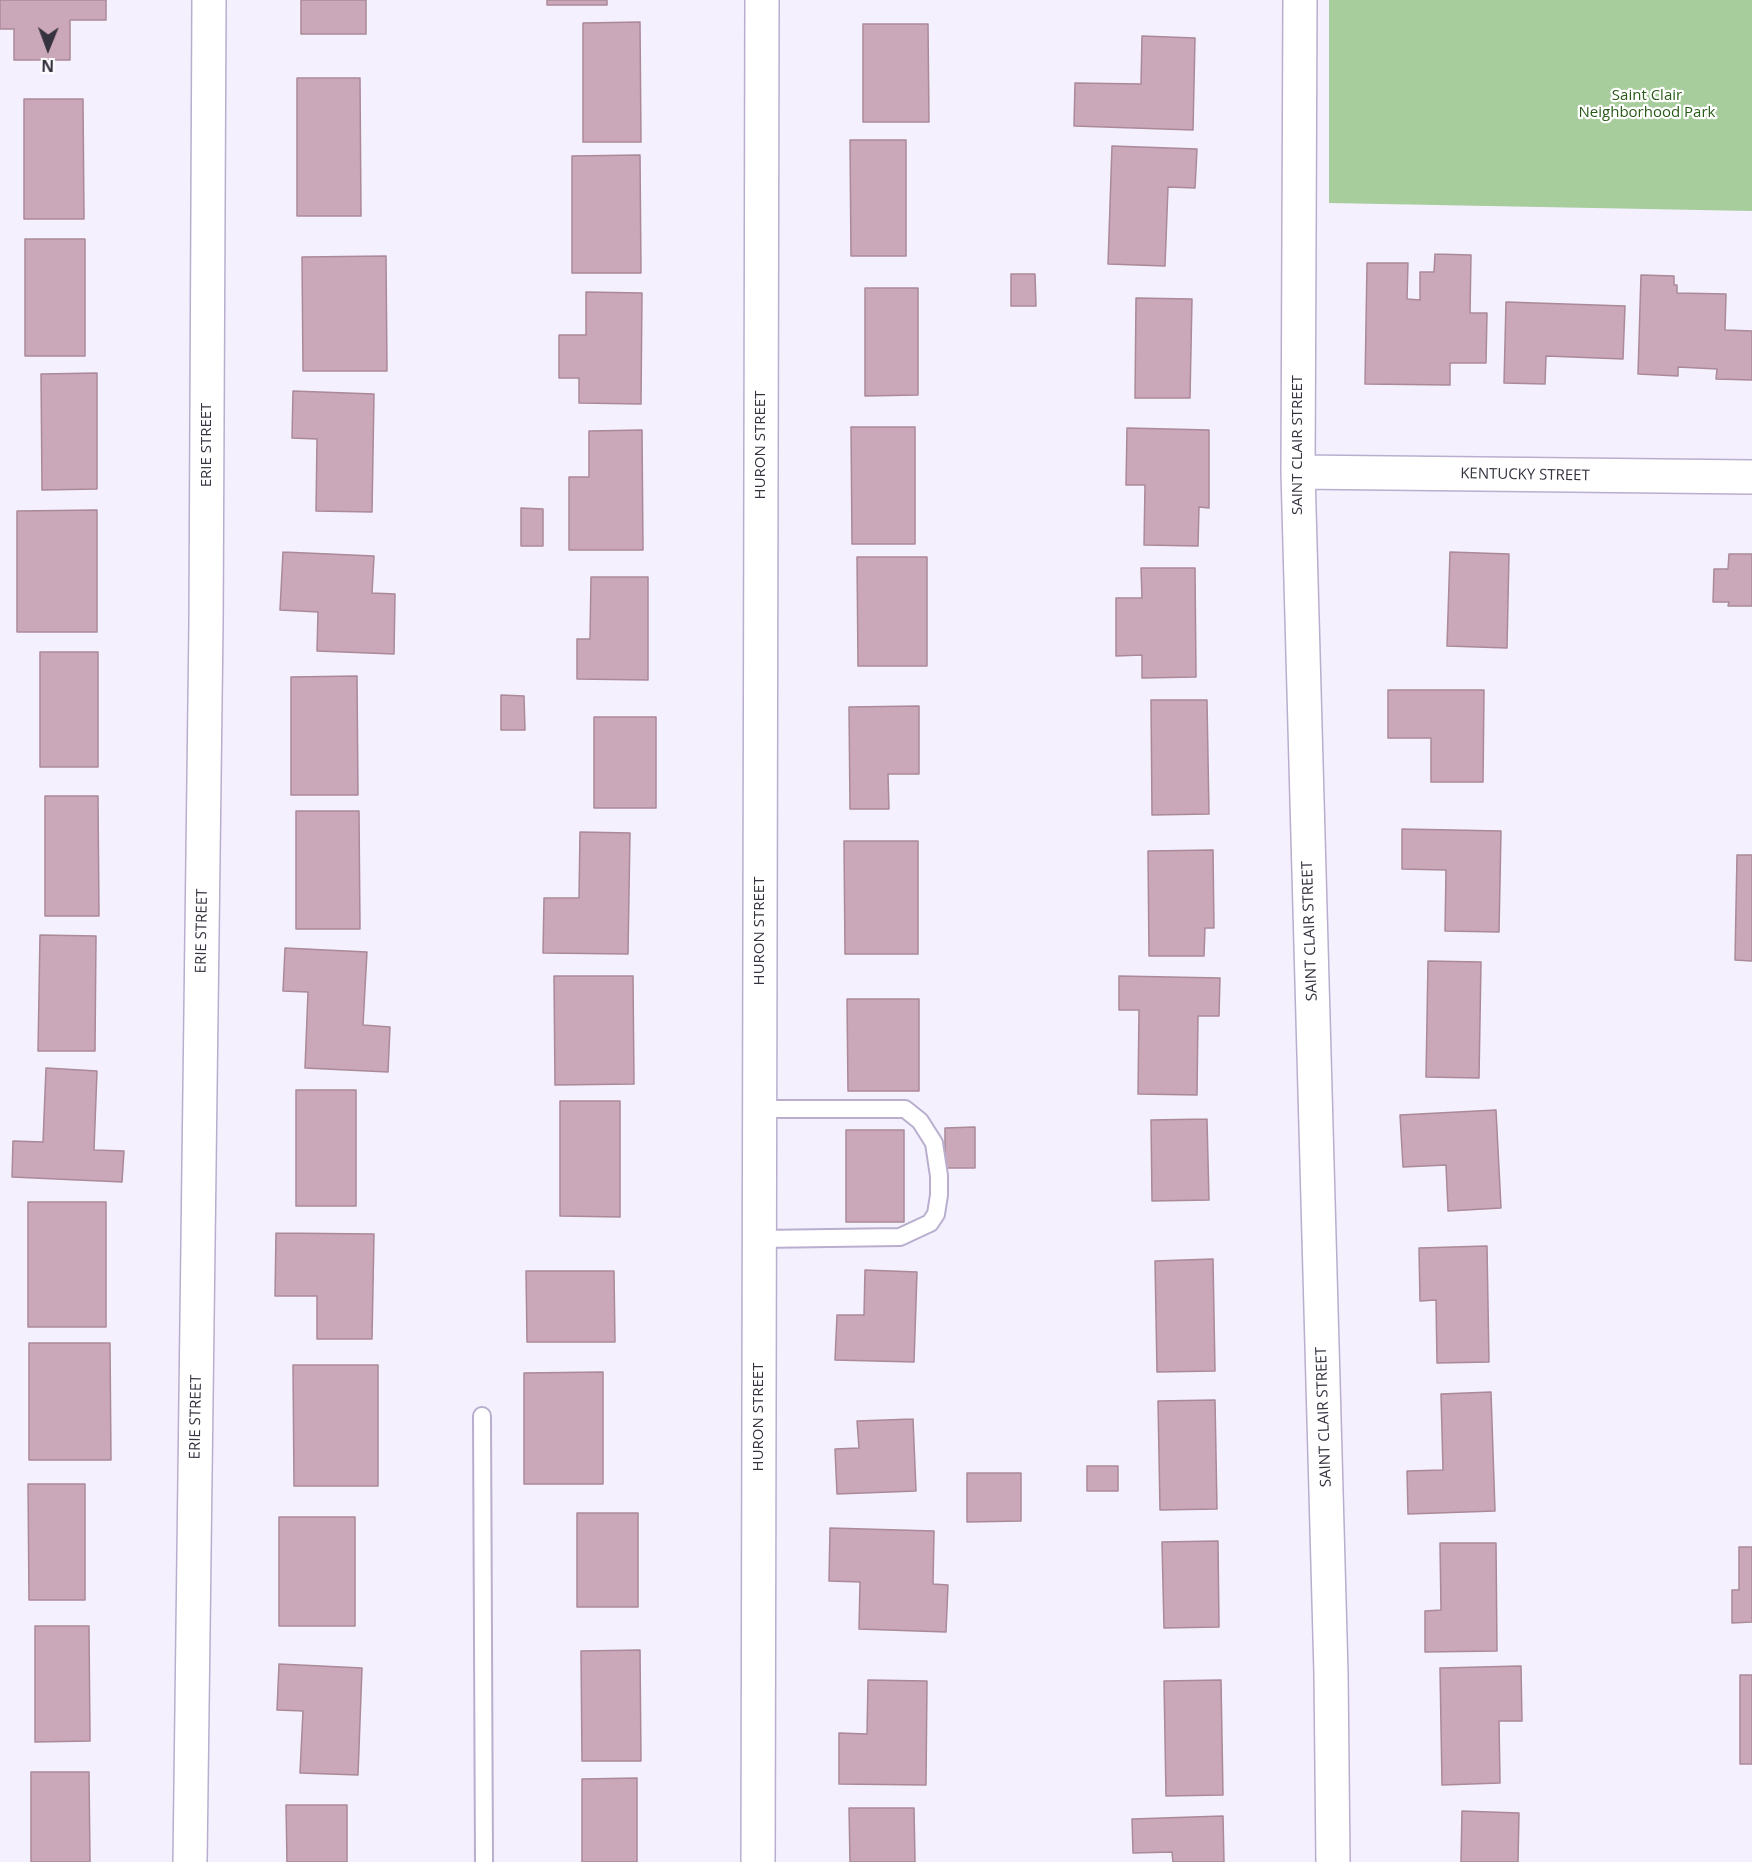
<!DOCTYPE html>
<html>
<head>
<meta charset="utf-8">
<style>
  body { margin:0 }
  #map { position:relative; width:1752px; height:1862px; overflow:hidden; background:#f5f0fe; font-family:"Open Sans",sans-serif }
  canvas { display:block }
  .north { position:absolute; left:18px; top:18px; width:60px; height:60px; -webkit-text-stroke:4px #fff; paint-order:stroke; rotate:181deg; font-size:16px; font-weight:700; line-height:24px; text-align:center; color:#37323f }
  .north::after { content:''; display:block; margin:auto; width:21px; height:27px; background:#37323f; clip-path:polygon(50% 0,100% 100%,50% 72%,0 100%) }
</style>
</head>
<body>
<div id="map">
<canvas width="1752" height="1862"></canvas>
<div class="north">N</div>
</div>
<script>
const c = document.querySelector('canvas').getContext('2d');
c.lineJoin = 'round';
function fill(path, color) { c.fillStyle = color; c.fill(path, 'evenodd'); }
const toPath = rows => new Path2D(rows.map(r => 'M' + r).join(''));
function stroke(path, color, width, dash) { c.strokeStyle = color; c.lineWidth = width; c.lineCap = dash ? 'butt' : 'round'; c.setLineDash(dash || []); c.stroke(path); }
function label(font, color, halo, rows, align = 'center') {
  c.font = font + ' "Open Sans",sans-serif'; c.lineWidth = 4.5; c.setLineDash([]); c.textBaseline = 'middle'; c.strokeStyle = halo; c.fillStyle = color; for (const [text, x, y, turn = 0] of rows) {
    c.save(); c.translate(x, y); c.rotate((+turn || 0) * Math.PI / 180); c.textAlign = isNaN(turn) ? turn : align; if (halo) c.strokeText(text, 0, 0); c.fillText(text, 0, 0); c.restore();
  }
}
fill(toPath([
  [1329,0,1752,0,1752,211,1329,203]
]), '#a7cd9d');
const building = toPath([
  [0,0,106,0,106,20,70,20,70,60,14,60,14,29,0,29,0,0],
  [301,0,366,0,366,34,301,34,301,0],
  [547,0,607,0,607,5,547,5,547,0],
  [640,22,641,142,583,142,583,23,640,22],
  [863,24,928,24,929,122,863,122,863,24],
  [1142,36,1195,38,1193,130,1074,126,1075,83,1141,84,1142,36],
  [297,78,360,78,361,216,297,216,297,78],
  [24,99,83,99,84,219,24,219,24,99],
  [850,140,906,140,906,256,851,256,850,140],
  [1112,146,1197,149,1195,188,1168,187,1165,266,1108,264,1112,146],
  [640,155,641,273,572,273,572,156,640,155],
  [25,239,85,239,85,356,25,356,25,239],
  [1435,254,1471,255,1470,313,1487,313,1486,363,1450,363,1450,385,1365,384,1367,263,1408,263,1407,299,1420,300,1420,272,1434,272,1435,254],
  [386,256,387,371,303,371,302,257,386,256],
  [1011,274,1035,274,1036,306,1011,306,1011,274],
  [1641,275,1674,276,1674,285,1677,285,1677,293,1726,294,1725,330,1752,331,1752,380,1716,379,1717,369,1678,367,1678,376,1638,374,1641,275],
  [865,288,918,288,918,395,865,396,865,288],
  [586,292,642,293,641,404,579,403,579,378,559,378,559,335,586,335,586,292],
  [1136,298,1192,299,1190,398,1135,398,1136,298],
  [1506,302,1625,306,1623,359,1546,356,1545,384,1504,383,1506,302],
  [97,373,97,489,42,490,41,374,97,373],
  [293,391,374,394,372,512,316,511,317,439,292,438,293,391],
  [851,427,915,427,915,544,852,544,851,427],
  [1127,428,1209,430,1209,508,1199,507,1198,546,1144,545,1145,485,1126,485,1127,428],
  [642,430,643,550,569,550,569,477,589,477,589,431,642,430],
  [521,508,543,509,543,546,521,546,521,508],
  [97,510,97,632,17,632,17,511,97,510],
  [283,552,374,556,372,593,395,594,394,654,317,651,318,612,280,610,283,552],
  [1450,552,1509,554,1507,648,1447,646,1450,552],
  [1729,554,1752,554,1752,606,1728,606,1729,602,1713,602,1714,569,1728,569,1729,554],
  [857,557,927,557,927,666,858,666,857,557],
  [1141,568,1195,568,1196,677,1142,678,1142,655,1116,656,1116,598,1142,598,1141,568],
  [591,577,648,577,648,680,577,679,577,639,590,639,591,577],
  [40,652,98,652,98,767,40,767,40,652],
  [357,676,358,795,291,795,291,677,357,676],
  [1388,690,1484,690,1483,782,1431,782,1431,738,1388,738,1388,690],
  [501,695,524,696,525,730,501,730,501,695],
  [1151,700,1207,700,1209,814,1152,815,1151,700],
  [919,706,919,774,888,774,889,809,850,809,849,707,919,706],
  [594,717,656,717,656,808,594,808,594,717],
  [45,796,98,796,99,916,45,916,45,796],
  [296,811,359,811,360,929,296,929,296,811],
  [1402,829,1501,831,1499,932,1445,931,1446,870,1402,869,1402,829],
  [580,832,630,833,628,954,543,953,544,898,579,898,580,832],
  [844,841,918,841,918,954,845,954,844,841],
  [1213,850,1214,928,1205,928,1204,956,1149,956,1148,851,1213,850],
  [1737,855,1752,855,1752,961,1735,960,1737,855],
  [40,935,96,936,95,1051,38,1051,40,935],
  [285,948,367,952,363,1025,390,1027,388,1072,305,1068,308,992,283,991,285,948],
  [1428,961,1481,962,1479,1078,1426,1077,1428,961],
  [554,976,633,976,634,1084,555,1085,554,976],
  [1119,976,1220,978,1219,1016,1198,1016,1197,1095,1138,1094,1139,1010,1119,1010,1119,976],
  [847,999,919,999,919,1091,848,1091,847,999],
  [46,1068,97,1071,94,1150,124,1151,122,1182,12,1177,13,1141,43,1142,46,1068],
  [296,1090,356,1090,356,1206,296,1206,296,1090],
  [560,1101,620,1101,620,1217,560,1216,560,1101],
  [1496,1110,1501,1208,1448,1211,1446,1165,1403,1167,1400,1115,1496,1110],
  [1207,1119,1209,1200,1152,1201,1151,1120,1207,1119],
  [975,1127,975,1168,945,1168,945,1128,975,1127],
  [846,1130,904,1130,904,1222,846,1222,846,1130],
  [28,1202,106,1202,106,1327,28,1327,28,1202],
  [276,1233,374,1234,372,1339,317,1339,317,1296,275,1296,276,1233],
  [1487,1246,1489,1362,1437,1363,1436,1300,1420,1301,1419,1248,1487,1246],
  [1213,1259,1215,1371,1157,1372,1155,1261,1213,1259],
  [865,1270,917,1272,914,1362,835,1360,837,1315,864,1315,865,1270],
  [526,1271,614,1271,615,1342,527,1342,526,1271],
  [29,1343,110,1343,111,1460,29,1460,29,1343],
  [293,1365,378,1365,378,1486,294,1486,293,1365],
  [603,1372,603,1484,524,1484,524,1373,603,1372],
  [1491,1392,1495,1511,1408,1514,1407,1471,1443,1470,1441,1394,1491,1392],
  [1215,1400,1217,1509,1160,1510,1158,1401,1215,1400],
  [913,1419,916,1491,837,1494,835,1449,859,1448,857,1421,913,1419],
  [1087,1466,1118,1466,1118,1491,1087,1491,1087,1466],
  [967,1473,1021,1473,1021,1521,967,1522,967,1473],
  [28,1484,85,1484,85,1600,29,1600,28,1484],
  [577,1513,638,1513,638,1607,577,1607,577,1513],
  [279,1517,355,1517,355,1626,279,1626,279,1517],
  [830,1528,934,1531,933,1584,948,1585,946,1632,859,1629,860,1582,829,1581,830,1528],
  [1218,1541,1219,1627,1164,1628,1162,1542,1218,1541],
  [1440,1543,1496,1543,1497,1651,1425,1652,1425,1611,1441,1610,1440,1543],
  [1739,1547,1752,1547,1752,1622,1732,1623,1732,1590,1739,1590,1739,1547],
  [35,1626,89,1626,90,1741,35,1742,35,1626],
  [640,1650,641,1761,582,1761,581,1651,640,1650],
  [279,1664,362,1668,358,1775,300,1773,303,1711,277,1710,279,1664],
  [1521,1666,1522,1721,1499,1721,1500,1783,1442,1785,1440,1668,1521,1666],
  [1740,1675,1752,1675,1752,1764,1740,1764,1740,1675],
  [868,1680,927,1681,926,1785,839,1784,839,1733,867,1734,868,1680],
  [1221,1680,1223,1795,1166,1796,1164,1681,1221,1680],
  [31,1772,89,1772,90,1862,31,1862,31,1772],
  [637,1778,637,1862,582,1862,582,1779,637,1778],
  [286,1805,347,1805,347,1862,287,1862,286,1805],
  [849,1808,914,1808,915,1862,850,1862,849,1808],
  [1462,1811,1519,1813,1518,1862,1461,1862,1462,1811],
  [1223,1816,1224,1862,1173,1862,1172,1852,1133,1853,1132,1819,1223,1816]
]);
fill(building, '#caa8b9');
stroke(building, '#aa8999', 1.5);
const lane = toPath([
  [760,1239,900,1237,930,1223,936,1214,939,1195,939,1176,934,1143,920,1121,905,1109,760,1109],
  [482,1416,484,1862]
]);
const street = toPath([
  [1300,0,1298,472,1331,1673,1333,1862],
  [1298,472,1752,477],
  [190,1862,206,624,209,0],
  [758,1862,762,0]
]);
stroke(lane, '#b9aece', 20);
stroke(street, '#b9aece', 36);
stroke(lane, '#fff', 16);
stroke(street, '#fff', 33);
label('15px', '#285a18', '#fff', [
  ["Saint Clair",1647,96],
  ["Neighborhood Park",1647,113]
]);
label('15px', '#37323f', '#fff', [
  ["ERIE STREET",207,445,-90],
  ["HURON STREET",761,445,-90],
  ["SAINT CLAIR STREET",1298,445,-90],
  ["KENTUCKY STREET",1525,475,1],
  ["ERIE STREET",202,931,-89],
  ["HURON STREET",760,931,-90],
  ["SAINT CLAIR STREET",1310,931,-92],
  ["ERIE STREET",196,1417,-89],
  ["HURON STREET",759,1417,-90],
  ["SAINT CLAIR STREET",1324,1417,-92]
]);
</script>
</body>
</html>
